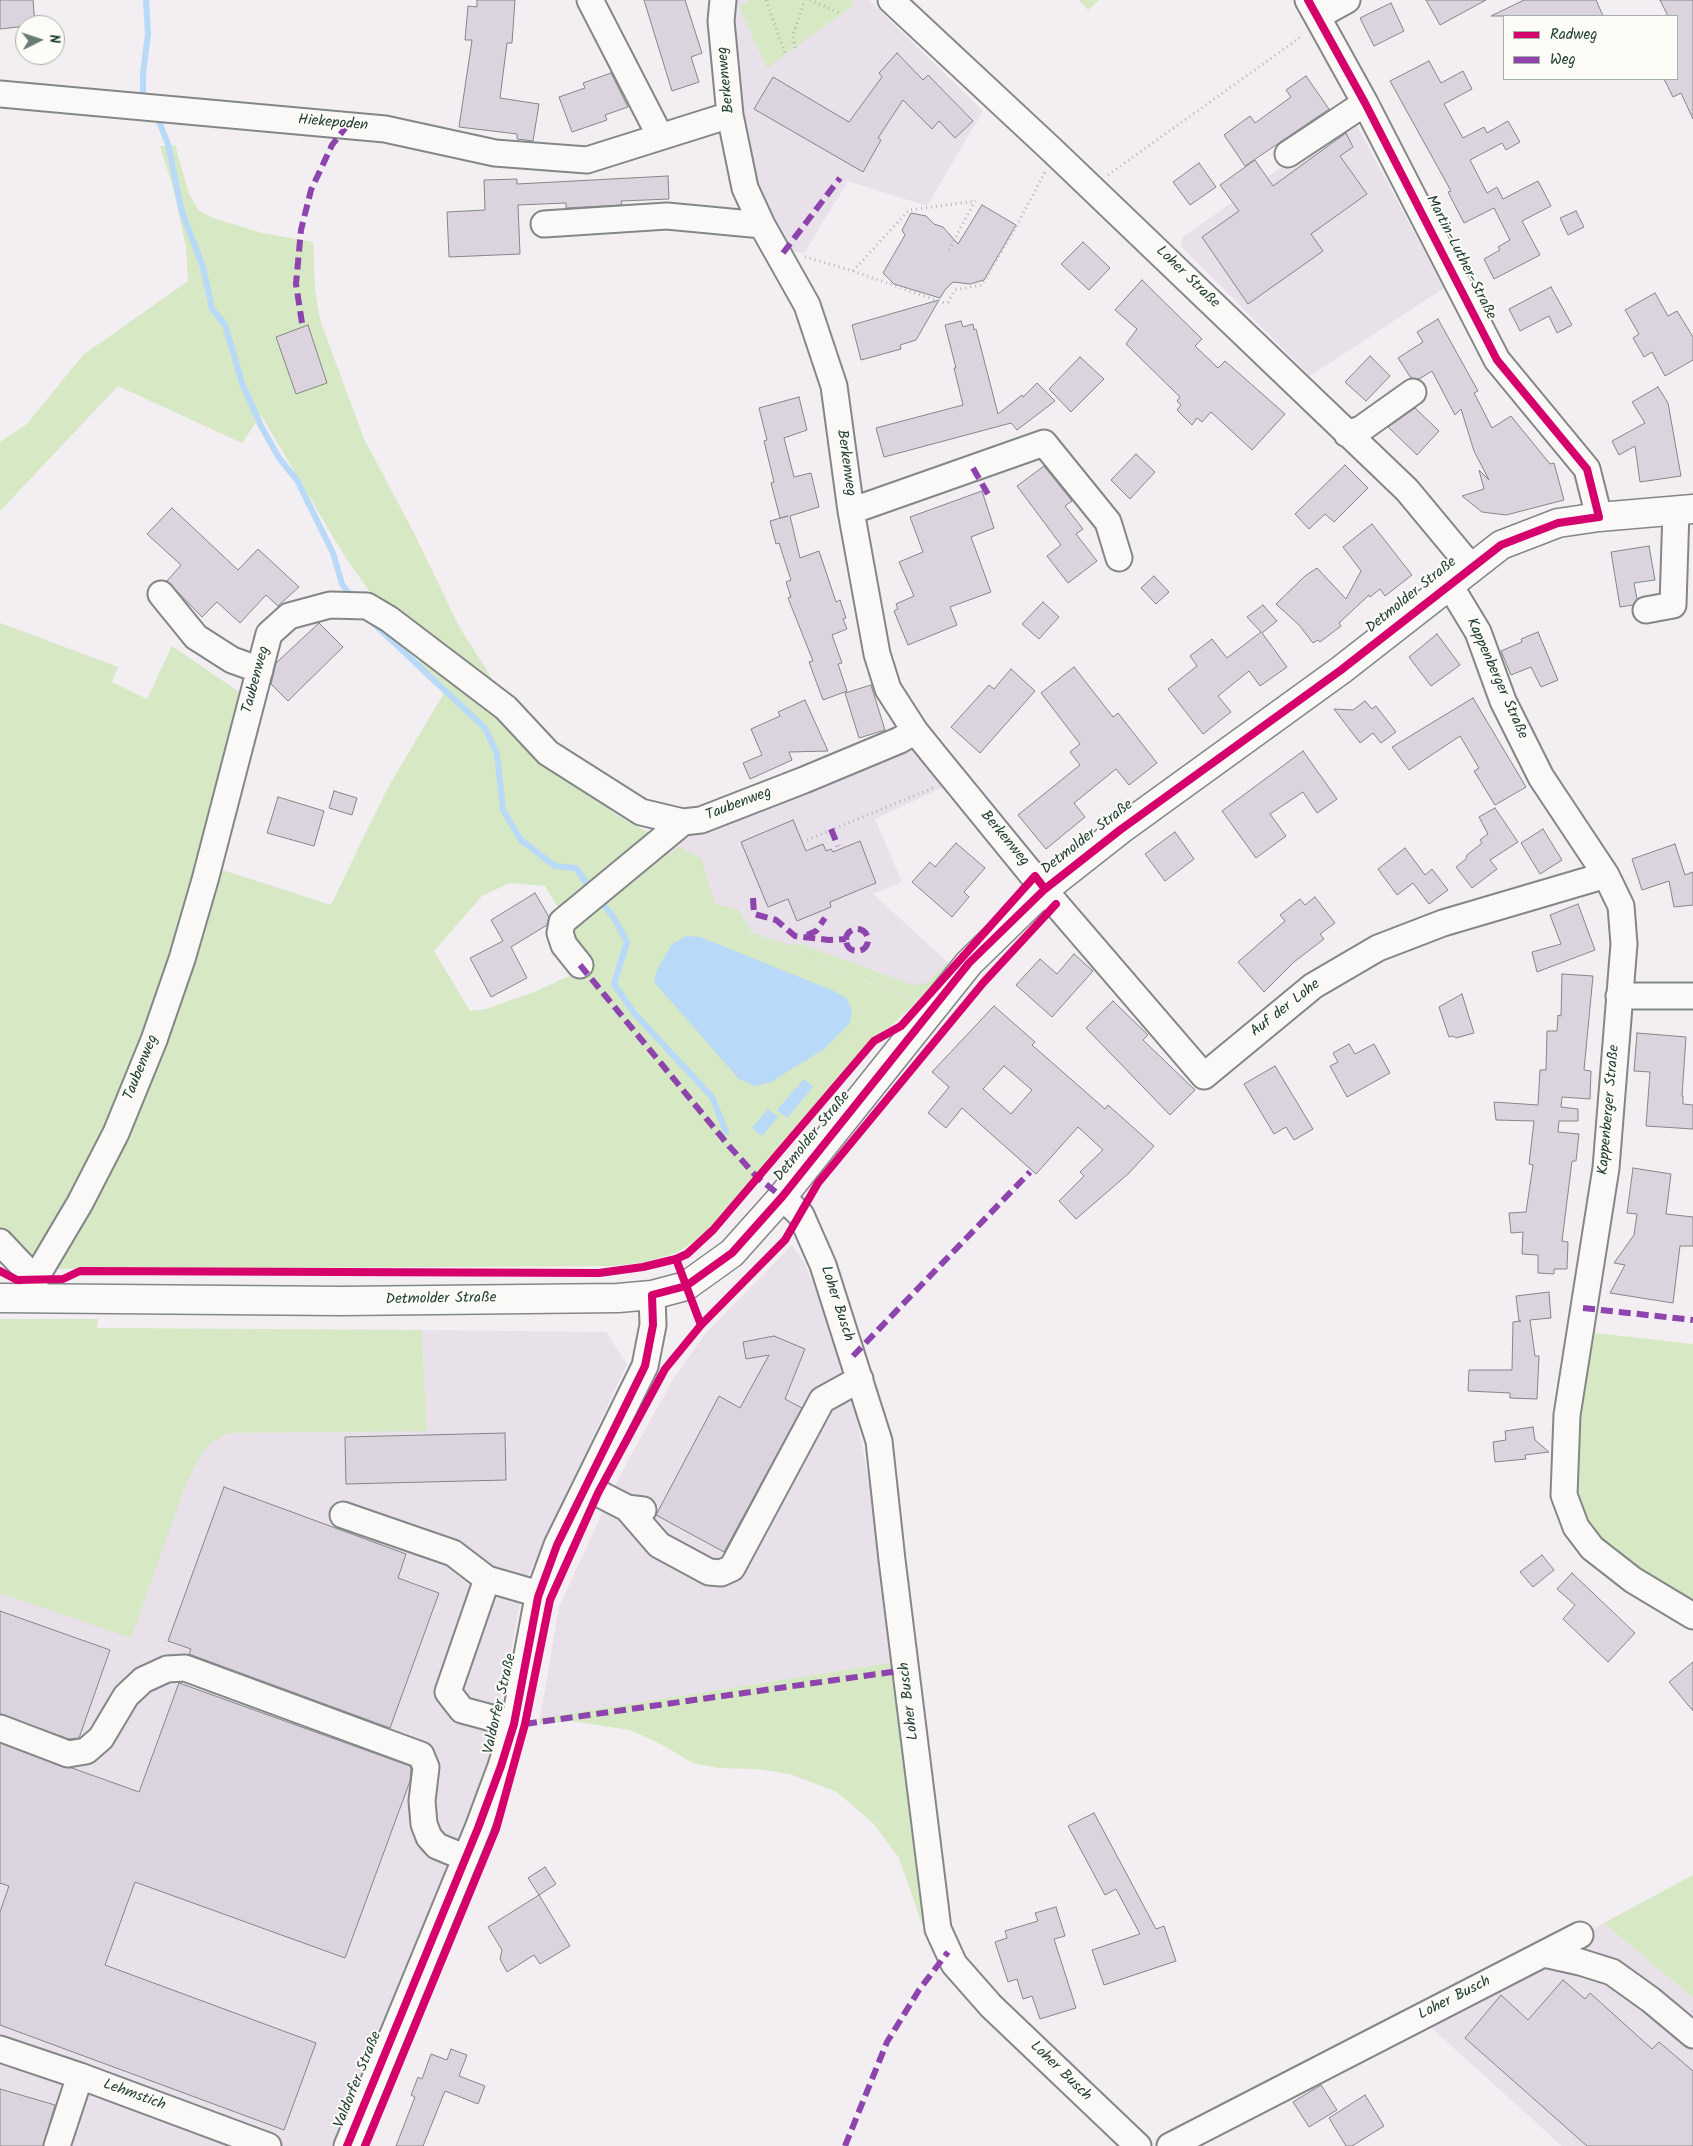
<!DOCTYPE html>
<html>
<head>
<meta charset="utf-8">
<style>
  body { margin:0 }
  #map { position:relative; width:1693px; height:2146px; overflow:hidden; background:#f2eef1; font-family:Kalam,sans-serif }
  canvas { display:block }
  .legend { position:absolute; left:1503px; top:15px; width:175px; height:65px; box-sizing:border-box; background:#fdfcf7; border:1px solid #a4b0a9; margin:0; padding:6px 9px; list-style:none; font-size:15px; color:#1f3d34 }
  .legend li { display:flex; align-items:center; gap:10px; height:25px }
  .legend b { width:25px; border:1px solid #a4b0a9 }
  .north { position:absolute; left:15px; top:15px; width:50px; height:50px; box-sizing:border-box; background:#fdfcf7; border:1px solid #a4b0a9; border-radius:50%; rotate:86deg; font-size:14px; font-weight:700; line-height:20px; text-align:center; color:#1f3d34 }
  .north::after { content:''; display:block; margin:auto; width:18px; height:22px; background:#697b76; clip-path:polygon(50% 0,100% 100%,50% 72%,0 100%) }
</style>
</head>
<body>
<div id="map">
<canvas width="1693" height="2146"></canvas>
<ul class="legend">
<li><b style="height:6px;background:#d6006c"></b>Radweg</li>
<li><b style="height:6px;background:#8e44ad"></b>Weg</li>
</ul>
<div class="north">N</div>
</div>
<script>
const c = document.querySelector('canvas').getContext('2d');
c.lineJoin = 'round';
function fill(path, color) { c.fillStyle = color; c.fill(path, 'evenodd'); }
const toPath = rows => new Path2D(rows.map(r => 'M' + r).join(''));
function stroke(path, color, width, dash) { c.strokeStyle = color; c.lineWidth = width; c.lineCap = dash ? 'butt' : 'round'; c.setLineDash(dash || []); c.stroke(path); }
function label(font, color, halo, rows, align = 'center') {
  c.font = font + ' Kalam,sans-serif'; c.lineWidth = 4; c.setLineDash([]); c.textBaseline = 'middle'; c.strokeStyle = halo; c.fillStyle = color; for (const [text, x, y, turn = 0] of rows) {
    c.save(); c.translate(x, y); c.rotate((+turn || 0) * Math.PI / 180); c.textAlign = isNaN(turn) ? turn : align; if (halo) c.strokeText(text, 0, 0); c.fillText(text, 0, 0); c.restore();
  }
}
fill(toPath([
  [729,0,869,0,983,111,927,206,848,181,804,253,789,251,754,182,726,23],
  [1345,122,1356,124,1444,288,1310,376,1181,246,1183,237],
  [901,746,915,747,946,786,875,819,902,882,873,894,952,966,917,1002,705,917,695,888,662,844],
  [792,1245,804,1262,826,1316,857,1420,871,1493,895,1662,540,1718,559,1607,617,1481,673,1379,705,1334],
  [422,1330,606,1332,627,1364,523,1587,489,1764,473,1817,332,2146,0,2146,0,1593,17,1598,183,1492,198,1459,209,1444,229,1433,427,1430],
  [1604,1923,1693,1998,1693,2146,1562,2146,1426,2023]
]), '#e8e1ea');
fill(toPath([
  [749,0,851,0,855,4,767,68,739,7],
  [1079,0,1099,0,1088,10],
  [175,145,189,194,199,211,213,218,262,233,313,242,315,290,320,320,364,439,413,531,460,628,505,699,613,813,655,836,671,856,678,846,701,858,715,904,739,910,752,933,790,945,801,944,913,985,927,983,947,963,950,967,917,1001,704,916,917,1002,891,1026,876,1035,710,1228,695,1241,676,1253,646,1262,612,1266,36,1269,0,1232,0,623,118,667,112,682,147,699,172,646,245,696,204,864,331,905,386,791,444,693,421,673,418,659,345,557,261,415,242,443,118,386,0,511,0,442,27,424,83,355,188,281,186,246,172,184,160,146],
  [509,883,545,886,587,955,578,972,534,992,486,1009,470,1011,434,951,482,896],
  [0,1319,98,1319,97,1328,422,1330,427,1431,229,1433,209,1444,198,1459,183,1492,131,1638,0,1593],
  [1587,1332,1693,1344,1693,1610,1595,1545,1575,1489,1575,1414],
  [895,1662,928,1941,899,1858,873,1823,837,1792,790,1774,757,1769,719,1768,693,1763,657,1742,630,1730,571,1721,539,1724,540,1718],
  [1693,1875,1693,1998,1604,1923]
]), '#d6e8c4');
fill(toPath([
  [686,936,700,937,834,991,847,999,852,1010,849,1024,824,1049,771,1082,755,1086,739,1079,654,982,657,970,672,944],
  [804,1079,813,1087,787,1118,777,1110],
  [768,1109,778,1117,762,1136,752,1128]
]), '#b9d9f9');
stroke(toPath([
  [143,92,143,73,148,34,146,0],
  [158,119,168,144,182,212,203,267,212,309,225,325,242,383,261,426,279,458,297,480,333,553,342,584,353,599],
  [371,621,485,728,497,754,503,810,521,840,555,866,576,868,590,888],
  [599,899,614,918,627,942,614,984,634,1013,712,1097,726,1132]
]), '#b9d9f9', 6);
const building = toPath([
  [0,0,33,0,35,25,0,29,0,0],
  [477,0,515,0,512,43,507,43,500,98,539,104,533,141,517,139,517,134,459,127,472,40,465,40,468,6,477,7,477,0],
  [644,0,685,0,702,53,691,57,699,82,672,91,644,0],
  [1426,0,1486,0,1440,25,1426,0],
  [1524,0,1596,0,1603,16,1491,16,1524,0],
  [1660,0,1693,0,1693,119,1681,93,1673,97,1664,79,1677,79,1677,16,1668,16,1660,0],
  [1391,3,1404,31,1374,46,1360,18,1391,3],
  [897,53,923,80,928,75,973,121,955,138,939,121,932,129,903,100,878,138,881,140,863,172,754,109,773,77,849,122,882,77,879,73,897,53],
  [1429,61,1441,83,1463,71,1472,89,1444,104,1463,138,1484,127,1487,133,1508,121,1520,142,1506,150,1502,143,1470,160,1487,193,1497,187,1503,199,1538,181,1551,206,1522,221,1540,255,1494,279,1484,259,1500,250,1498,247,1510,240,1494,208,1464,223,1448,192,1451,191,1390,81,1429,61],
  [611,73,628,107,605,115,607,120,572,132,559,97,585,88,583,83,611,73],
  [1306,76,1329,109,1245,166,1224,135,1250,116,1255,123,1291,97,1286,90,1306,76],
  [1346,133,1353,147,1340,156,1367,194,1311,234,1323,251,1248,304,1202,237,1239,211,1220,185,1255,160,1273,186,1346,133],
  [1199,163,1216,187,1190,205,1173,182,1199,163],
  [668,176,669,199,621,201,622,205,566,208,566,203,518,205,520,254,449,257,447,212,485,210,484,180,517,179,517,184,668,176],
  [982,205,1016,225,984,280,970,284,953,282,945,290,940,298,894,284,883,273,905,235,902,230,911,213,926,216,934,224,943,227,958,244,982,205],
  [1576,211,1584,227,1568,235,1560,218,1576,211],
  [1083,242,1110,268,1089,290,1061,264,1083,242],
  [1142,280,1202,339,1195,346,1218,368,1225,361,1285,414,1252,450,1211,412,1202,422,1197,418,1192,425,1177,410,1181,405,1177,401,1180,397,1126,344,1137,329,1115,310,1142,280],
  [1551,287,1572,325,1557,333,1549,316,1520,331,1509,309,1551,287],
  [1655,293,1668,316,1677,311,1693,337,1693,360,1665,376,1652,352,1644,357,1633,338,1639,334,1625,310,1655,293],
  [939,300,916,340,900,345,901,349,861,360,852,325,939,300],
  [1438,319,1478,391,1474,393,1492,428,1511,416,1550,464,1554,463,1564,500,1506,515,1482,512,1462,496,1484,489,1479,470,1489,480,1474,451,1461,409,1455,415,1432,371,1419,379,1411,378,1398,358,1423,342,1417,332,1438,319],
  [961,321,963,327,973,324,974,330,976,329,998,414,1022,395,1023,397,1037,383,1055,401,1017,430,1011,423,884,457,876,428,963,405,954,368,956,368,945,325,961,321],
  [308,325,327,383,296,394,276,337,308,325],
  [1370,356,1390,376,1366,401,1345,382,1370,356],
  [1080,357,1104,379,1071,412,1049,389,1080,357],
  [1658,387,1668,403,1681,476,1640,482,1635,446,1619,455,1612,441,1645,423,1632,402,1658,387],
  [799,397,807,430,784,438,794,477,811,473,819,507,790,516,800,558,819,551,836,602,840,600,846,618,843,619,847,629,832,635,842,663,838,664,847,691,823,700,809,662,813,661,788,598,791,597,786,582,791,580,779,543,776,544,770,521,788,516,780,518,771,483,774,482,764,441,767,440,759,408,799,397],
  [1415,408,1439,431,1417,455,1388,427,1415,408],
  [1136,454,1155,472,1130,499,1111,480,1136,454],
  [1345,465,1368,488,1334,522,1325,514,1309,529,1295,514,1345,465],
  [1044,466,1072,501,1065,506,1083,529,1076,534,1097,561,1068,583,1047,556,1061,545,1017,486,1044,466],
  [982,491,994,528,971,537,991,592,950,607,957,625,908,645,894,611,898,609,896,604,914,596,899,562,923,552,910,517,982,491],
  [172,508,238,570,258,549,299,587,278,606,266,595,240,623,217,602,202,617,167,581,181,565,147,534,172,508],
  [1372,524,1412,575,1385,596,1380,589,1370,597,1369,595,1339,623,1341,626,1320,642,1318,640,1313,643,1299,625,1276,604,1305,576,1317,568,1346,599,1361,571,1343,547,1372,524],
  [1649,546,1655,580,1634,583,1637,599,1633,605,1620,607,1611,552,1649,546],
  [1154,576,1169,592,1156,604,1141,588,1154,576],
  [1043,602,1059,617,1039,639,1022,624,1043,602],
  [1263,605,1277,621,1262,633,1287,667,1260,686,1249,671,1218,696,1231,712,1203,734,1168,689,1197,666,1190,656,1212,639,1227,658,1261,632,1247,617,1263,605],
  [319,623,343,647,288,701,271,684,276,663,319,623],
  [1538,632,1558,680,1541,687,1531,667,1511,675,1501,651,1522,642,1521,639,1538,632],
  [1437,634,1460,665,1431,686,1409,657,1437,634],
  [1074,667,1113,717,1118,713,1157,763,1129,785,1116,769,1074,803,1085,817,1046,849,1018,815,1080,765,1070,752,1080,744,1041,693,1074,667],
  [1011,669,1035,691,980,753,951,727,989,685,994,689,1011,669],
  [871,685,885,730,859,738,845,693,871,685],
  [1473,698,1526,787,1495,805,1474,771,1479,768,1460,736,1409,770,1392,747,1473,698],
  [805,700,828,751,789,752,792,760,750,779,743,763,762,755,751,729,780,716,778,712,805,700],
  [1365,701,1372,709,1376,706,1396,732,1381,743,1373,733,1360,743,1334,709,1353,710,1365,701],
  [1303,751,1337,799,1317,813,1303,792,1270,814,1286,836,1256,858,1222,811,1303,751],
  [334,791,357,798,352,815,329,808,334,791],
  [278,797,324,811,314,846,267,833,278,797],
  [1495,808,1518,842,1490,860,1497,869,1472,888,1456,867,1466,859,1467,855,1482,843,1480,840,1488,834,1479,817,1495,808],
  [793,820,806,851,823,844,826,851,831,849,833,852,860,841,876,883,830,902,831,907,797,921,788,899,768,907,741,842,793,820],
  [1543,829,1562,860,1540,874,1521,843,1543,829],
  [1175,832,1194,859,1165,881,1145,854,1175,832],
  [956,843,985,868,964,892,969,897,952,917,912,882,930,862,935,867,956,843],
  [1675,844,1685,875,1693,872,1693,905,1674,907,1669,881,1642,890,1632,859,1675,844],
  [1405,848,1425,875,1432,869,1448,890,1429,904,1413,883,1397,895,1378,869,1405,848],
  [535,893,549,917,547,925,511,947,527,978,491,997,470,958,503,941,491,920,535,893],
  [1315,897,1335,923,1320,934,1324,939,1294,962,1264,992,1238,962,1285,921,1280,915,1300,899,1305,905,1315,897],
  [1578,904,1595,950,1537,972,1532,952,1561,944,1550,915,1578,904],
  [1074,954,1093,971,1052,1017,1016,985,1040,959,1057,974,1074,954],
  [1562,974,1593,976,1584,1070,1591,1071,1590,1099,1562,1097,1561,1107,1578,1109,1578,1121,1559,1121,1558,1132,1579,1134,1576,1161,1572,1161,1562,1241,1568,1242,1567,1269,1554,1269,1554,1274,1538,1273,1538,1255,1522,1254,1523,1232,1511,1233,1509,1213,1526,1212,1533,1165,1529,1164,1534,1121,1496,1120,1494,1102,1538,1105,1540,1070,1546,1070,1547,1031,1557,1031,1558,1015,1561,1016,1562,974],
  [1462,994,1474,1033,1456,1038,1453,1036,1449,1037,1439,1007,1462,994],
  [1113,1001,1148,1035,1143,1040,1195,1090,1170,1115,1086,1028,1113,1001],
  [994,1006,1035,1042,1032,1045,1105,1109,1108,1105,1154,1146,1128,1174,1076,1219,1059,1201,1084,1176,1080,1172,1103,1150,1078,1127,1036,1174,962,1108,946,1128,928,1113,949,1087,932,1072,994,1006],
  [1004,1066,1032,1090,1011,1114,983,1089,1004,1066],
  [1637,1033,1686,1037,1682,1096,1683,1096,1683,1104,1693,1105,1693,1129,1646,1126,1650,1072,1634,1071,1637,1033],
  [1349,1044,1355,1054,1374,1044,1390,1073,1347,1097,1330,1066,1338,1062,1333,1053,1349,1044],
  [1275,1066,1313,1129,1294,1140,1286,1127,1274,1134,1244,1084,1275,1066],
  [1633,1168,1671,1174,1666,1214,1693,1217,1693,1246,1680,1246,1673,1303,1610,1293,1625,1265,1614,1263,1634,1235,1637,1214,1627,1213,1633,1168],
  [1549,1292,1551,1318,1530,1320,1535,1356,1539,1356,1537,1399,1510,1398,1510,1393,1468,1391,1469,1370,1512,1370,1513,1322,1521,1321,1519,1321,1516,1296,1549,1292],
  [774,1336,805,1349,785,1399,802,1408,724,1552,656,1515,719,1396,740,1408,769,1355,746,1359,743,1342,774,1336],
  [1533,1427,1535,1440,1549,1452,1525,1455,1526,1459,1495,1462,1493,1442,1506,1440,1505,1431,1533,1427],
  [505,1433,506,1480,346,1484,345,1437,505,1433],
  [224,1487,406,1554,398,1578,439,1593,390,1728,189,1654,191,1649,168,1641,224,1487],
  [1542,1555,1554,1570,1533,1587,1520,1572,1542,1555],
  [1572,1573,1635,1633,1608,1662,1563,1619,1575,1605,1557,1589,1572,1573],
  [0,1611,110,1650,79,1738,69,1739,0,1714,0,1611],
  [1693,1662,1693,1711,1669,1682,1693,1662],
  [179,1683,410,1766,411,1769,410,1781,345,1958,135,1882,105,1965,316,2043,284,2130,0,2025,0,1912,9,1886,0,1883,0,1743,63,1767,72,1768,139,1792,179,1683],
  [1094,1813,1156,1929,1164,1926,1176,1961,1104,1985,1092,1950,1140,1934,1116,1889,1105,1895,1068,1826,1094,1813],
  [545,1867,556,1884,539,1895,570,1946,540,1964,534,1955,507,1972,500,1959,502,1950,488,1927,539,1895,528,1878,545,1867],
  [1056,1907,1065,1936,1054,1939,1076,2008,1040,2019,1032,1996,1023,1999,1017,1979,1008,1982,995,1942,1007,1938,1005,1931,1038,1921,1035,1913,1056,1907],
  [1563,1980,1585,1999,1590,1993,1652,2049,1659,2042,1693,2071,1693,2146,1587,2146,1465,2038,1501,1995,1528,2020,1563,1980],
  [451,2049,467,2055,459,2076,485,2086,478,2104,445,2091,423,2146,396,2146,415,2097,411,2095,418,2077,422,2079,431,2054,447,2060,451,2049],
  [1321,2085,1337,2110,1309,2127,1293,2102,1321,2085],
  [0,2089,55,2105,43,2146,0,2146,0,2089],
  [1365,2095,1384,2126,1352,2146,1346,2146,1329,2118,1365,2095]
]);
fill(building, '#dbd4de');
stroke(building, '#838787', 1);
const minor = toPath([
  [590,0,660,136],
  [723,0,721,21,730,115,745,188,762,225,807,305,834,386,851,511,877,654,888,689,915,731,936,757,1056,904,1204,1076,1313,986,1378,948,1443,923,1606,875],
  [891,0,1053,151,1407,490,1471,567],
  [1308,0,1365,103,1497,360,1587,469,1599,517],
  [1318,16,1347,0],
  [0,94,385,129,495,153,587,160,730,115],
  [1288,154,1365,103],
  [544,224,667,216,762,225],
  [1347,434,1361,429,1413,392],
  [851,511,1044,443,1108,522,1119,558],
  [1449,584,1478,632,1503,701,1541,777,1606,875,1621,906,1624,944,1606,1168,1567,1415,1564,1495,1576,1527,1592,1548,1633,1580,1693,1616],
  [161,594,196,637,232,660,260,670],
  [1646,610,1673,605,1676,510],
  [580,965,564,945,560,933,562,922,683,822],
  [1619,996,1693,996],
  [782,1197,801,1215,823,1265,879,1441,892,1560,938,1929,954,1964,991,2006,1138,2146],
  [0,1242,35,1279,35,1296],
  [35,1279,80,1203,116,1133,154,1040,182,959,205,880,269,634,289,616,330,605,367,606,389,619,506,708,548,753,641,812,683,822,701,820,804,780,900,740,915,731],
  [586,1487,627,1508,643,1510],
  [627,1508,659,1545,709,1572,721,1573,732,1568,822,1400,860,1379],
  [343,1515,453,1553,487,1579,539,1594],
  [487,1579,448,1692,462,1710,514,1724],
  [0,1728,68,1754,86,1751,101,1738,126,1696,143,1680,167,1669,185,1668,421,1755,426,1767,422,1801,424,1824,429,1837,437,1846,466,1858],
  [1544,1954,1580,1962,1612,1972,1651,2000,1693,2035],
  [0,2049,80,2076,268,2146],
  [57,2146,80,2076],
  [347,2146,478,1828,501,1766,514,1724,538,1597,557,1545,645,1366,653,1325,652,1295],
  [1170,2146,1580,1935]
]);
const major = toPath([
  [0,1298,341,1301,618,1298,652,1295,686,1286,732,1253,782,1197,969,963,1045,889,1120,830,1341,670,1501,545,1558,523,1599,517,1693,509]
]);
stroke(minor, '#838787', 29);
stroke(major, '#838787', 31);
stroke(toPath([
  [766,0,786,56],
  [810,0,842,14],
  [795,48,793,35,805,0],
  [1108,175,1302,36],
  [949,250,975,201],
  [805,257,853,271,944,303,948,302,955,290,982,285,1017,225,1045,172],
  [853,271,909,210,976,201],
  [807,840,933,788]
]), '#b3b6b5', 3, [1, 4]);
stroke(minor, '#faf9f8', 25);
stroke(major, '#faf9f8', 28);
stroke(toPath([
  [783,253,840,178],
  [302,323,296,284,301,230,311,190,332,145,347,126],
  [973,468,989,496],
  [831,829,838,846],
  [753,898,754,914,776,920,795,936,829,940,846,939],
  '846 940a11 11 0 1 1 22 0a11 11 0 1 1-22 0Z',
  [807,935,816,931,825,918],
  [580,965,729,1146,757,1177,782,1197],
  [1583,1308,1693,1320],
  [853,1356,1030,1172],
  [525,1724,906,1670],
  [845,2146,887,2042,919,1990,948,1952]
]), '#8e44ad', 6, [12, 6]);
stroke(toPath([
  [676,1259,701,1325],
  [0,1271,17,1280,63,1279,80,1271,599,1273,643,1267,676,1259,687,1254,713,1230,874,1041,901,1026,1035,876,1045,889],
  [347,2146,478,1828,501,1766,514,1724,538,1597,557,1545,645,1366,653,1325,652,1295,686,1286,732,1253,782,1197,969,963,1045,889,1120,830,1341,670,1501,545,1558,523,1599,517,1587,469,1497,360,1365,103,1308,0],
  [365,2146,496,1829,525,1724,550,1600,598,1493,665,1369,701,1325,785,1240,818,1183,983,983,1056,904]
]), '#d6006c', 8);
label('15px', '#1f3d34', '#fdfcf7', [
  ["Berkenweg",727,80,-96],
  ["Hiekepoden",333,124,5],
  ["Martin-Luther-Straße",1460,258,63],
  ["Loher Straße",1187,278,44],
  ["Berkenweg",845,463,82],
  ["Detmolder Straße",1412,596,-39],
  ["Kappenberger Straße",1496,679,66],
  ["Taubenweg",257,680,-75],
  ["Taubenweg",739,805,-21],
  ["Detmolder Straße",1088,838,-38],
  ["Berkenweg",1004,839,50],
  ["Auf der Lohe",1286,1009,-38],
  ["Taubenweg",142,1068,-68],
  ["Kappenberger Straße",1610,1110,-85],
  ["Detmolder Straße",813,1137,-51],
  ["Detmolder Straße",441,1300,-1],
  ["Loher Busch",836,1304,72],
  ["Loher Busch",910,1701,-97],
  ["Valdorfer Straße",501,1704,-77],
  ["Loher Busch",1455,1999,-27],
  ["Loher Busch",1060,2072,44],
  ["Valdorfer Straße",359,2080,-68],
  ["Lehmstich",134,2096,20]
]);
</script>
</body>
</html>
